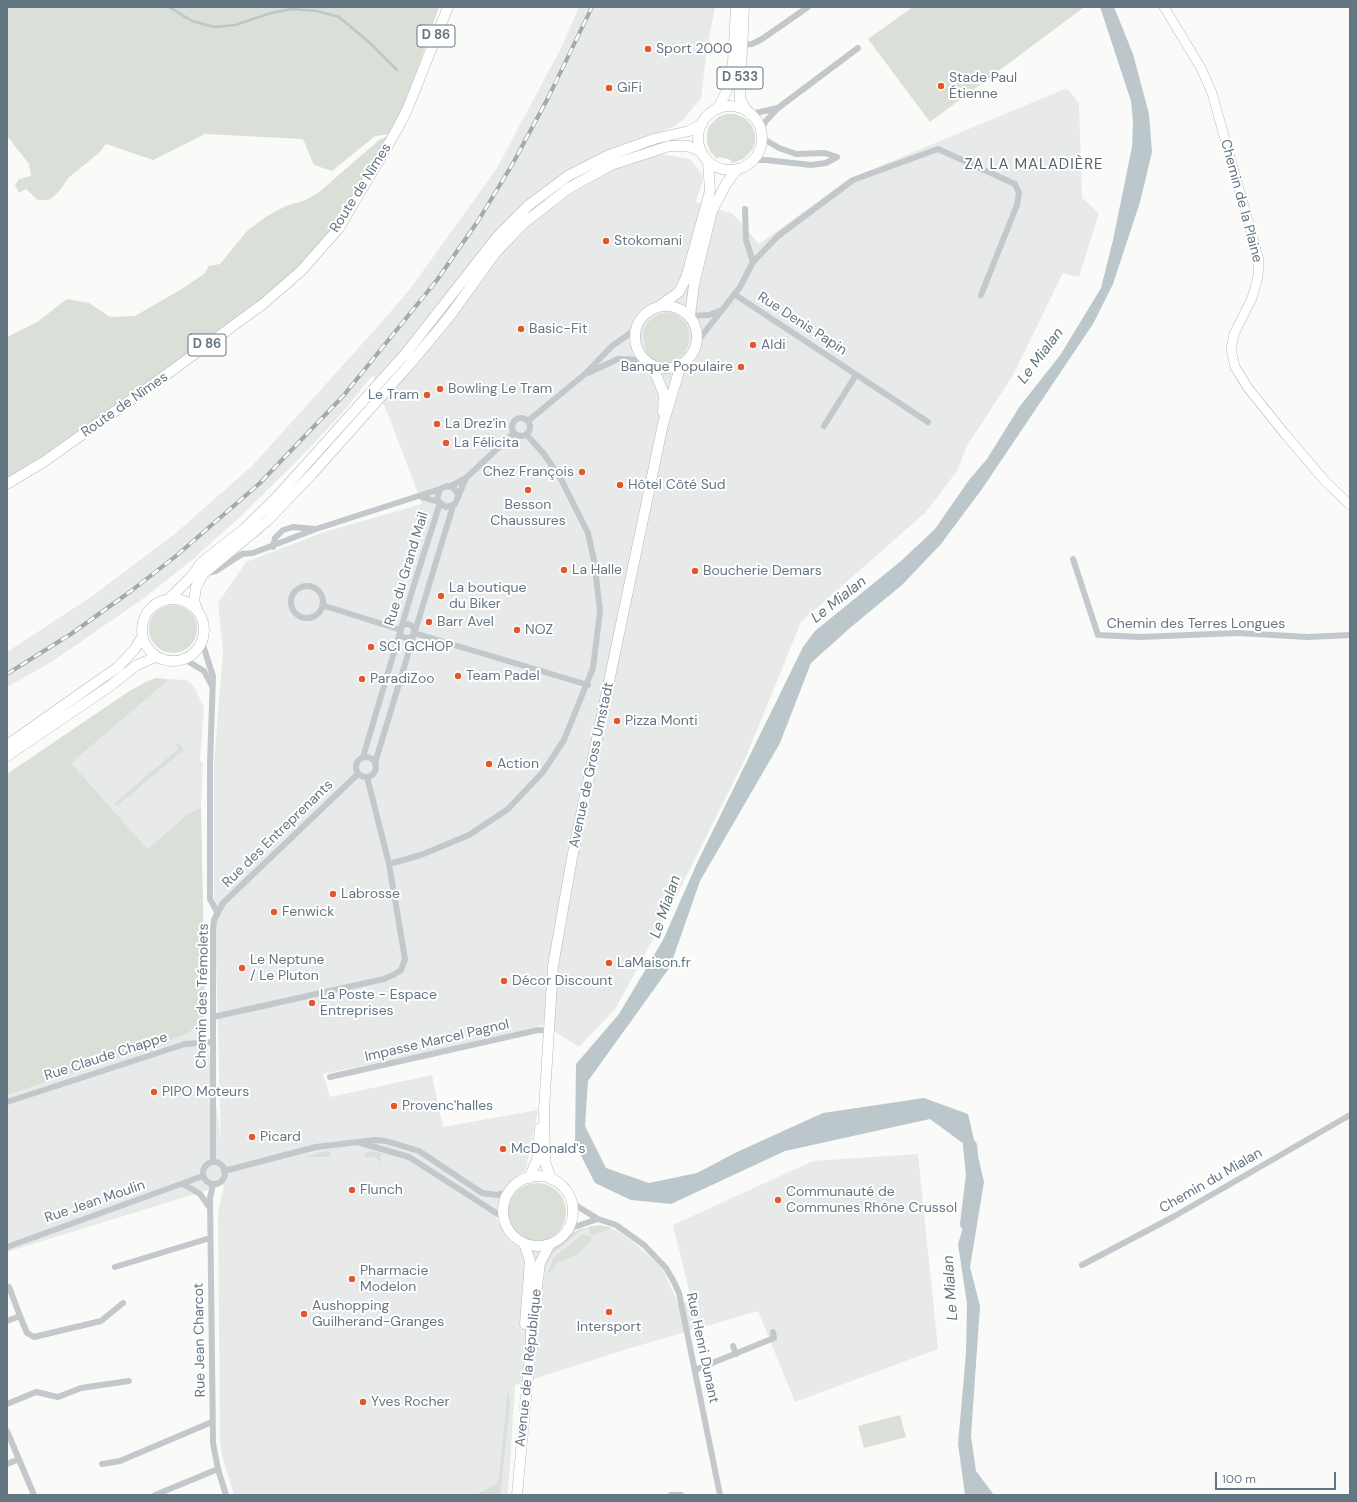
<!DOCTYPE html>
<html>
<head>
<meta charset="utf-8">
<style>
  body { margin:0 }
  #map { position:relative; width:1357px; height:1502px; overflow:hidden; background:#fafaf8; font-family:"DM Sans",sans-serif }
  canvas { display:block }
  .frame { position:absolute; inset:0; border:8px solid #657683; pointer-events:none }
  .scale { position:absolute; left:1215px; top:1472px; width:121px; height:18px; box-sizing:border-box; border:2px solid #657683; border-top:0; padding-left:5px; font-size:12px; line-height:14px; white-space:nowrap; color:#657683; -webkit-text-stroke:3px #fff; paint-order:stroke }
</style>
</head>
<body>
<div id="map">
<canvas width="1357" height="1502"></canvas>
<div class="frame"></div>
<div class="scale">100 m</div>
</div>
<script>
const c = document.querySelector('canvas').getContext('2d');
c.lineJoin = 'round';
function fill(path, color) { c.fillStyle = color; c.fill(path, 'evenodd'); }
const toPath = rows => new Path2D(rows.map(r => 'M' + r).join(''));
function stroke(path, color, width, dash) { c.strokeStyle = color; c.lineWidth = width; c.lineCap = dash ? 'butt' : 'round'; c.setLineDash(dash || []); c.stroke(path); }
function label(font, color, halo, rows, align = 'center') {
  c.font = font + ' "DM Sans",sans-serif'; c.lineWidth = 4; c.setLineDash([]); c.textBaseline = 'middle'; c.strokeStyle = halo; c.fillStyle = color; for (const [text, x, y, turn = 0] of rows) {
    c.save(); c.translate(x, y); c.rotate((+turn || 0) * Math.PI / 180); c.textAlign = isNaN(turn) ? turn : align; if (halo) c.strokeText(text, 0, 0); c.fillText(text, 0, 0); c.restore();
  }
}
fill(toPath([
  [579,7,715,7,707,49,701,98,683,120,673,127,656,134,662,154,690,159,701,173,703,180,696,202,733,214,759,244,849,179,1067,88,1079,103,1082,198,1099,213,1079,277,1063,273,1013,375,967,446,957,471,926,512,801,622,746,757,677,895,616,1008,579,1047,544,1025,425,1053,323,1074,330,1097,432,1075,443,1127,538,1110,526,1169,524,1172,507,1184,497,1208,496,1218,509,1241,521,1249,540,1252,550,1251,558,1247,580,1229,592,1226,605,1226,613,1229,624,1235,653,1259,663,1270,678,1303,692,1302,673,1225,813,1161,918,1154,938,1349,795,1402,758,1311,627,1349,515,1385,508,1495,234,1495,222,1456,220,1438,218,1213,224,1185,7,1252,7,774,146,681,156,678,184,680,188,681,193,685,204,707,200,760,203,763,201,808,205,1028,221,1140,214,885,214,762,223,651,218,603,246,562,321,533,422,504,373,375,342,413,301,457,241,516,192,560,144,598,50,663,7,687,7,652,91,597,176,533,253,465,380,324,410,289,497,168,562,46]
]), '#e8e9e9');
fill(toPath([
  [7,7,439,7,395,133,339,228,263,304,7,484,7,337,37,322,67,299,89,303,110,317,135,316,180,290,204,274,209,266,220,264,247,231,267,216,286,206,306,200,318,193,379,140,392,134,375,136,332,171,314,165,303,139,205,134,153,160,106,144,100,152,68,178,61,189,53,197,48,200,38,200,26,189,19,193,15,185,19,179,31,176,29,164,7,136],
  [913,7,1083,7,1083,8,930,122,868,39],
  [726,114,735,114,746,119,752,126,755,134,755,142,752,150,743,159,735,162,731,163,731,160,719,157,717,159,710,151,707,143,707,134,709,126,718,117],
  [669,312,676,314,684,321,687,325,689,336,688,345,683,354,673,361,663,363,654,360,646,352,643,333,647,323,652,319,658,315],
  '149 629a24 24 0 1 1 48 0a24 24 0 1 1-48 0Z',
  [156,678,168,680,71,763,147,849,190,813,201,808,205,1015,197,1025,187,1034,7,1095,7,774,131,690],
  [175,743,179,744,187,755,182,751,117,806,115,803,179,748],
  [327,1151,330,1153,330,1157,305,1157],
  [371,1151,381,1153,381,1162,374,1157,365,1157,365,1154],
  '508 1212a29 29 0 1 1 58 0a29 29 0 1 1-58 0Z',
  [600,1225,612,1228,593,1235,590,1234,588,1227],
  [584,1228,552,1254,544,1269,545,1262,552,1249,564,1241,573,1232],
  [583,1234,593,1238,577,1255,557,1263,550,1272,548,1272,554,1257],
  [508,1389,510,1403,500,1495,475,1495,495,1485,499,1480],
  [900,1415,906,1437,864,1448,858,1426]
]), '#dadfd7');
fill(toPath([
  [1100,7,1114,7,1133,54,1149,114,1152,152,1140,202,1113,284,1093,324,982,489,941,544,902,585,851,627,811,663,780,743,700,881,670,967,588,1081,585,1126,606,1168,649,1183,697,1173,737,1152,823,1113,924,1098,968,1114,984,1182,970,1267,980,1306,971,1436,976,1471,994,1495,965,1495,958,1444,966,1353,967,1304,958,1244,972,1199,974,1169,964,1144,930,1119,785,1151,671,1204,631,1200,595,1183,575,1144,576,1064,619,1014,663,940,698,861,803,647,815,631,901,561,935,529,969,480,987,459,1020,406,1061,354,1101,288,1113,240,1132,147,1133,122,1131,101]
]), '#bbc7cb');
stroke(toPath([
  [169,7,192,21,214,27,235,25,271,13,292,9,317,11,339,17,369,42,397,70]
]), '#bbc7cb', 2.5);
stroke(toPath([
  [967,1224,973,1174,970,1146]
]), '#bbc7cb', 14);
const secondary = toPath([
  [1164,7,1201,68,1212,93,1259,260,1258,277,1252,298,1234,334,1231,349,1235,367,1248,388,1285,434,1325,481,1350,505]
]);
const primary = toPath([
  [744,7,740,92,740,99,746,110],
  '698 138a32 32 0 1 1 64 0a32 32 0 1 1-64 0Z',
  [718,109,727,90,733,62,736,7],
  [661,305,679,292,686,278,710,191,708,161],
  '635 337a31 31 0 1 1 62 0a31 31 0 1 1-62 0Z',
  [690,316,694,284,712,211,726,184,737,169],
  [652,365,664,394,663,412],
  [7,484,45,461,155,383,263,304,301,271,339,228,395,133,407,110,448,7],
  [170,598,193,575,201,563,244,529,276,498,406,353,497,237,529,205,568,176,607,156,654,139,689,131,702,124],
  '142 630a31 31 0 1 1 62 0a31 31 0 1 1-62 0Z',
  [197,609,194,601,196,587,203,574,267,521,312,474,409,365,449,317,496,252,524,223,569,188,611,165,669,146,688,146,702,152],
  [7,745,118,667,134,650,142,637],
  [7,756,110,686,137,665,156,657],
  '503 1211a35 35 0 1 1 70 0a35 35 0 1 1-70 0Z',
  [529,1178,537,1160,540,1128],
  [551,1179,545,1162,544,1109,553,966,572,858,663,424,681,365],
  [524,1243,530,1261,525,1324],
  [517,1495,530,1355,531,1332,540,1263,550,1244]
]);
stroke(secondary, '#b3babf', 10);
stroke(primary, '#b5babe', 11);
stroke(toPath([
  [743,45,752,44,762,39,808,7],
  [751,114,778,108],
  [761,131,765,122,778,108,858,48],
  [762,138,779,148,796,154,825,153,837,157],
  [754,160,766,160,811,165,826,163,837,157],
  [745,209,746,240,753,262],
  [734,294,928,422],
  [690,316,709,315,722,310],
  [697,342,740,287,753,262,778,236,853,180,938,149,1015,184,1019,193,1017,205,981,295],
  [588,373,618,359,645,360],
  '512 427a9 9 0 1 1 18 0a9 9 0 1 1-18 0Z',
  [528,421,585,374,612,346,635,330],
  [824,426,856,375],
  [451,486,466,478,514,433],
  [458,494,454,488,447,486,440,489,437,499,440,503,446,507,455,504,466,478],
  [419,496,438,502],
  [273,547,275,538,283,530,293,527,315,529],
  [1073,559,1098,635,1141,637,1237,633,1308,637,1350,635],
  [207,573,216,571,242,554,253,553,316,529,440,489],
  '291 602a16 16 0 1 1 32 0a16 16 0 1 1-32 0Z',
  [322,605,401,630],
  '400 631a7 7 0 1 1 14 0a7 7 0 1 1-14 0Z',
  [414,633,588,685],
  [202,642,213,676,210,764,210,899,217,912],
  [184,659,204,671,212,686],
  [363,757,413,588,440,503],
  '356 767a10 10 0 1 1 20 0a10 10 0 1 1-20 0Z',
  [375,763,453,506],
  [389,864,421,855,469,835,508,809,543,772,564,740,593,668,600,611,594,560,588,533,561,479,544,454,526,434],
  [213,1017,384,979,395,974,401,970,405,959,389,864,367,777],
  [330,1077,538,1030,549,1031],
  [7,1102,185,1044,213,1042],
  [361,1143,409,1157,504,1218],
  [213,1161,213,930,214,920,223,903,358,774],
  '203 1173a11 11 0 1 1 22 0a11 11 0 1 1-22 0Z',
  [224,1171,316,1147,375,1140,386,1141,419,1151,482,1193,497,1195,509,1192],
  [183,1184,200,1194,210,1208],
  [213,1184,210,1198,213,1443,218,1469,226,1495],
  [572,1203,598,1219,616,1225,644,1245,666,1268,674,1282,679,1293,720,1495],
  [568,1229,598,1219],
  [7,1247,203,1176],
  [1082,1265,1173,1217,1350,1115],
  [115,1267,210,1238],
  [9,1287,20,1316],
  [7,1321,20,1316,27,1333,34,1337,101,1321,123,1303],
  [733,1346,736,1354],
  [695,1370,774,1338,773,1332],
  [7,1404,36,1392,58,1397,81,1388,129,1381],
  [7,1431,34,1495],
  [7,1464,19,1459],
  [102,1464,120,1461,212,1422],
  [155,1495,218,1469],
  [671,1495,681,1495]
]), '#c3c8cc', 6);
stroke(secondary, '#fff', 9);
stroke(primary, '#fff', 10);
const rail = toPath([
  [7,674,71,634,131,591,176,556,260,483,344,395,437,280,478,221,512,165,549,96,592,7]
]);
stroke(rail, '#a2aab0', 4);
stroke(rail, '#fff', 2.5, [8]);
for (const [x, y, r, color] of [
  [648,49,4,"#e4572e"],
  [941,86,4,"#e4572e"],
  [609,88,4,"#e4572e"],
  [606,241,4,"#e4572e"],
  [521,329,4,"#e4572e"],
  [753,345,4,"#e4572e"],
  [741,367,4,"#e4572e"],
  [440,389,4,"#e4572e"],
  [427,395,4,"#e4572e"],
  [437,424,4,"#e4572e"],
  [446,443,4,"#e4572e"],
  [582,472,4,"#e4572e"],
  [620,485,4,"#e4572e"],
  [528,490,4,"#e4572e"],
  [564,570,4,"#e4572e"],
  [695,571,4,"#e4572e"],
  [441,596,4,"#e4572e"],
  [429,622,4,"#e4572e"],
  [517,630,4,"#e4572e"],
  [371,647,4,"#e4572e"],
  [458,676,4,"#e4572e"],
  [362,679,4,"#e4572e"],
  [617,721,4,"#e4572e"],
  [489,764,4,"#e4572e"],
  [333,894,4,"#e4572e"],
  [274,912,4,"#e4572e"],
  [609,963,4,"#e4572e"],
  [242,968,4,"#e4572e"],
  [504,981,4,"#e4572e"],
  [312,1003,4,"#e4572e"],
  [154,1092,4,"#e4572e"],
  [394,1106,4,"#e4572e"],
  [252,1137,4,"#e4572e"],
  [503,1149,4,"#e4572e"],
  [352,1190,4,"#e4572e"],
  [778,1200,4,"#e4572e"],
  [352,1279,4,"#e4572e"],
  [609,1312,4,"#e4572e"],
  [304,1314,4,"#e4572e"],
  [363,1402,4,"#e4572e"]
]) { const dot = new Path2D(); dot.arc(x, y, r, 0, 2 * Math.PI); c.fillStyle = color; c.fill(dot); stroke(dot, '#fff', 1.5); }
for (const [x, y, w] of [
  [436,36,38],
  [740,78,46],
  [207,345,38]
]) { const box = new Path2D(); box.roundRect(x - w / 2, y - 11, w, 22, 3); c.fillStyle = '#fff'; c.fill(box); stroke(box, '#657683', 1); }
label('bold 13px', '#657683', null, [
  ["D 86",436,36],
  ["D 533",740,78],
  ["D 86",207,345]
]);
label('14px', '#657683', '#fff', [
  ["Sport 2000",656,49],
  ["Stade Paul",949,78],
  ["Étienne",949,94],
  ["GiFi",617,88],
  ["Stokomani",614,241],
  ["Basic-Fit",529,329],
  ["Aldi",761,345],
  ["Banque Populaire",733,367,"right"],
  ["Bowling Le Tram",448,389],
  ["Le Tram",419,395,"right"],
  ["La Drez'in",445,424],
  ["La Félicita",454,443],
  ["Chez François",574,472,"right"],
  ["Hôtel Côté Sud",628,485],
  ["Besson",528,505,"center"],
  ["Chaussures",528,521,"center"],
  ["La Halle",572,570],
  ["Boucherie Demars",703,571],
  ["La boutique",449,588],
  ["du Biker",449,604],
  ["Barr Avel",437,622],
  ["NOZ",525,630],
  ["SCI GCHOP",379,647],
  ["Team Padel",466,676],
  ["ParadiZoo",370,679],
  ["Pizza Monti",625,721],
  ["Action",497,764],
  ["Labrosse",341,894],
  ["Fenwick",282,912],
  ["Le Neptune",250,960],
  ["/ Le Pluton",250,976],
  ["LaMaison.fr",617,963],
  ["Décor Discount",512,981],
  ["La Poste - Espace",320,995],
  ["Entreprises",320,1011],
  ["PIPO Moteurs",162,1092],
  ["Provenc'halles",402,1106],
  ["Picard",260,1137],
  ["McDonald's",511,1149],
  ["Flunch",360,1190],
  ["Communauté de",786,1192],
  ["Communes Rhône Crussol",786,1208],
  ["Pharmacie",360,1271],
  ["Modelon",360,1287],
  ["Aushopping",312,1306],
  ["Guilherand-Granges",312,1322],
  ["Intersport",609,1327,"center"],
  ["Yves Rocher",371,1402]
], 'left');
label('14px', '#657683', '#fff', [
  ["Route de Nîmes",361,188,-58],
  ["Chemin de la Plaine",1241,201,75],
  ["Rue Denis Papin",802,324,33],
  ["Route de Nîmes",125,405,-35],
  ["Rue du Grand Mail",407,569,-73],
  ["Chemin des Terres Longues",1196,624],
  ["Avenue de Gross Umstadt",592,765,-78],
  ["Rue des Entreprenants",278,834,-44],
  ["Chemin des Trémolets",203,996,-89],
  ["Impasse Marcel Pagnol",437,1041,-13],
  ["Rue Claude Chappe",106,1057,-18],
  ["Chemin du Mialan",1211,1181,-30],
  ["Rue Jean Moulin",95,1202,-19],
  ["Rue Jean Charcot",200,1340,-91],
  ["Rue Henri Dunant",702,1348,78],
  ["Avenue de la République",529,1368,-84]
]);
c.letterSpacing = '1px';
label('15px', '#57646e', '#fff', [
  ["ZA LA MALADIÈRE",1034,165]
]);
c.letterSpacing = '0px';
label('italic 15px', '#60757c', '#fff', [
  ["Le Mialan",1041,356,-53],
  ["Le Mialan",839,600,-38],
  ["Le Mialan",666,907,-71],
  ["Le Mialan",951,1288,-94]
]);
</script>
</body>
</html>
